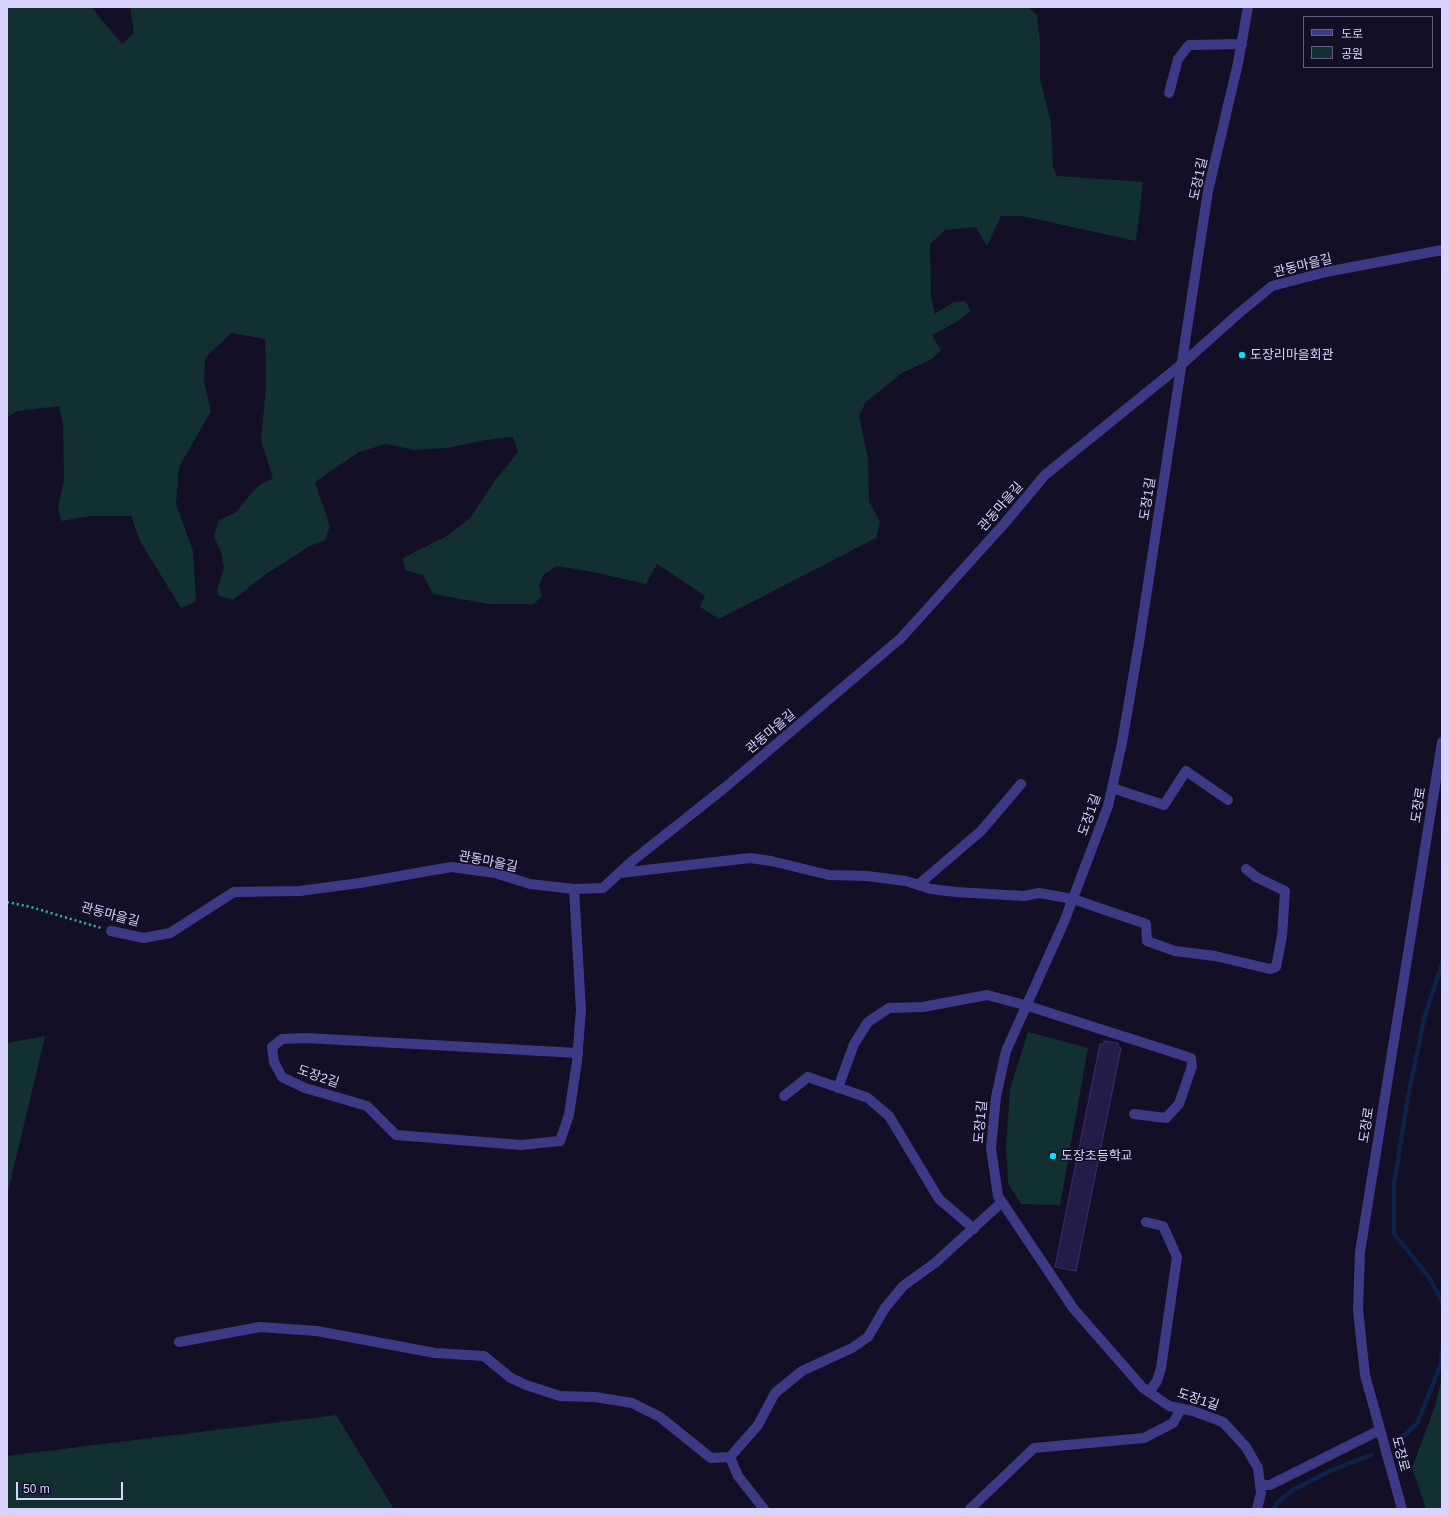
<!DOCTYPE html>
<html>
<head>
<meta charset="utf-8">
<style>
  body { margin:0 }
  #map { position:relative; width:1449px; height:1516px; overflow:hidden; background:#130f26; font-family:Arial,"Noto Sans KR",sans-serif }
  canvas { display:block }
  .frame { position:absolute; inset:0; border:8px solid #d9d4ff; pointer-events:none }
  .legend { position:absolute; left:1303px; top:16px; width:130px; height:52px; box-sizing:border-box; background:#130f26; border:1px solid #625e7d; margin:0; padding:5px 7px; list-style:none; font-size:12px; color:#d9d4ff }
  .legend li { display:flex; align-items:center; gap:8px; height:20px }
  .legend b { width:20px; border:1px solid #625e7d }
  .scale { position:absolute; left:16px; top:1482px; width:107px; height:18px; box-sizing:border-box; border:2px solid #d9d4ff; border-top:0; padding-left:5px; font-size:12px; line-height:14px; white-space:nowrap; color:#d9d4ff; -webkit-text-stroke:3px #130f26; paint-order:stroke }
</style>
</head>
<body>
<div id="map">
<canvas width="1449" height="1516"></canvas>
<div class="frame"></div>
<ul class="legend">
<li><b style="height:5px;background:#3d3a85"></b>도로</li>
<li><b style="height:11px;background:#12302f"></b>공원</li>
</ul>
<div class="scale">50 m</div>
</div>
<script>
const c = document.querySelector('canvas').getContext('2d');
c.lineJoin = 'round';
function fill(path, color) { c.fillStyle = color; c.fill(path, 'evenodd'); }
const toPath = rows => new Path2D(rows.map(r => 'M' + r).join(''));
function stroke(path, color, width, dash) { c.strokeStyle = color; c.lineWidth = width; c.lineCap = dash ? 'butt' : 'round'; c.setLineDash(dash || []); c.stroke(path); }
function label(font, color, halo, rows, align = 'center') {
  c.font = font + ' Arial,"Noto Sans KR",sans-serif'; c.lineWidth = 3; c.setLineDash([]); c.textBaseline = 'middle'; c.strokeStyle = halo; c.fillStyle = color; for (const [text, x, y, turn = 0] of rows) {
    c.save(); c.translate(x, y); c.rotate((+turn || 0) * Math.PI / 180); c.textAlign = isNaN(turn) ? turn : align; if (halo) c.strokeText(text, 0, 0); c.fillText(text, 0, 0); c.restore();
  }
}
fill(toPath([
  [7,7,91,7,122,44,134,33,130,7,1028,7,1037,15,1040,41,1040,79,1051,123,1053,167,1057,176,1143,182,1136,241,1022,216,1001,216,987,246,976,227,945,230,930,244,931,297,935,314,953,302,965,301,971,311,955,323,932,335,941,350,932,359,902,373,866,402,859,415,868,459,869,501,880,522,876,538,719,619,700,607,705,596,657,564,646,584,588,571,557,566,544,574,539,586,542,596,534,604,489,604,433,594,423,575,405,570,403,558,447,536,470,518,496,479,518,452,513,437,485,440,447,448,414,450,386,444,359,452,315,482,330,526,325,540,310,546,266,574,233,600,219,596,217,590,224,568,221,552,214,537,218,521,235,513,254,490,263,483,273,479,261,440,266,387,265,339,231,333,205,358,204,382,211,411,179,467,176,504,193,551,196,602,181,608,140,541,131,516,91,516,61,521,58,507,64,480,63,425,59,406,17,411,7,418],
  [1028,1032,1088,1048,1060,1205,1021,1204,1008,1183,1006,1147,1010,1089],
  [45,1036,7,1196,7,1043],
  [1442,1377,1442,1509,1426,1509,1412,1468,1435,1406],
  [336,1415,394,1509,7,1509,7,1456]
]), '#12302f');
stroke(toPath([
  [1442,964,1424,1019,1407,1103,1394,1184,1394,1234,1428,1276,1442,1301],
  [1400,1439,1417,1424,1441,1364,1442,1351],
  [1274,1509,1277,1503,1293,1490,1332,1470,1371,1455]
]), '#0c2248', 4.5);
const building = toPath([
  [1104,1041,1118,1043,1118,1047,1121,1048,1076,1271,1055,1267,1100,1044,1104,1044,1104,1041]
]);
fill(building, '#241b47');
stroke(building, '#3b2d73', 1);
stroke(toPath([
  [7,902,31,907,101,928]
]), '#2fb8b0', 2.5, [2, 3]);
stroke(toPath([
  [1248,7,1238,63,1208,191,1139,643,1122,743,1108,806,1064,922,1006,1051,996,1097,991,1148,998,1196,1073,1308,1143,1388,1169,1406,1193,1411,1223,1422,1246,1447,1258,1468,1261,1493,1257,1509],
  [1169,93,1178,59,1189,45,1242,44],
  [1112,788,1164,805,1186,771,1228,800],
  [620,873,750,858,771,861,829,875,867,876,906,881,931,889,956,892,1024,896,1039,893,1073,899,1146,924,1147,941,1175,951,1215,956,1270,969,1276,967,1282,936,1285,891,1256,877,1246,869],
  [918,885,981,831,1021,784],
  [574,889,581,1010,577,1061,569,1115,560,1141,521,1145,396,1135,367,1106,305,1088,282,1077,274,1062,272,1047,282,1039,306,1038,578,1053],
  [111,931,144,938,170,933,234,892,300,891,360,883,451,867,495,873,530,884,574,889,603,888,631,862,728,785,901,638,1004,524,1045,475,1182,364,1238,314,1272,286,1326,272,1442,250],
  [838,1088,854,1044,868,1022,889,1008,923,1007,987,995,1028,1006,1191,1058,1192,1066,1179,1104,1166,1118,1134,1114],
  [784,1096,808,1077,868,1098,889,1116,939,1199,974,1229],
  [1146,1222,1163,1226,1177,1257,1161,1368,1157,1381,1149,1392],
  [179,1342,260,1327,317,1331,435,1353,484,1356,511,1378,526,1385,560,1396,595,1397,632,1403,660,1417,711,1458,730,1457,738,1476,764,1509],
  [730,1457,758,1425,775,1393,802,1371,852,1348,868,1337,885,1308,903,1286,935,1263,1002,1202],
  [1260,1485,1270,1485,1380,1430],
  [970,1509,1034,1448,1144,1438,1173,1423,1181,1409],
  [1402,1509,1365,1375,1358,1310,1360,1252,1442,742]
]), '#3d3a85', 10);
for (const [x, y, r, color] of [
  [1242,355,4,"#00e5ff"],
  [1053,1156,4,"#00e5ff"]
]) { const dot = new Path2D(); dot.arc(x, y, r, 0, 2 * Math.PI); c.fillStyle = color; c.fill(dot); stroke(dot, '#130f26', 1.5); }
label('13px', '#d9d4ff', '#130f26', [
  ["도장1길",1199,179,-78],
  ["관동마을길",1303,266,-14],
  ["도장1길",1148,499,-81],
  ["관동마을길",1001,507,-49],
  ["관동마을길",771,732,-40],
  ["도장로",1419,805,-81],
  ["도장1길",1090,815,-71],
  ["관동마을길",488,862,11],
  ["관동마을길",110,915,15],
  ["도장2길",318,1077,19],
  ["도장1길",981,1122,-85],
  ["도장로",1367,1125,-81],
  ["도장1길",1198,1400,18],
  ["도장로",1400,1454,75]
]);
label('13px', '#d9d4ff', '#130f26', [
  ["도장리마을회관",1250,355],
  ["도장초등학교",1061,1156]
], 'left');
</script>
</body>
</html>
